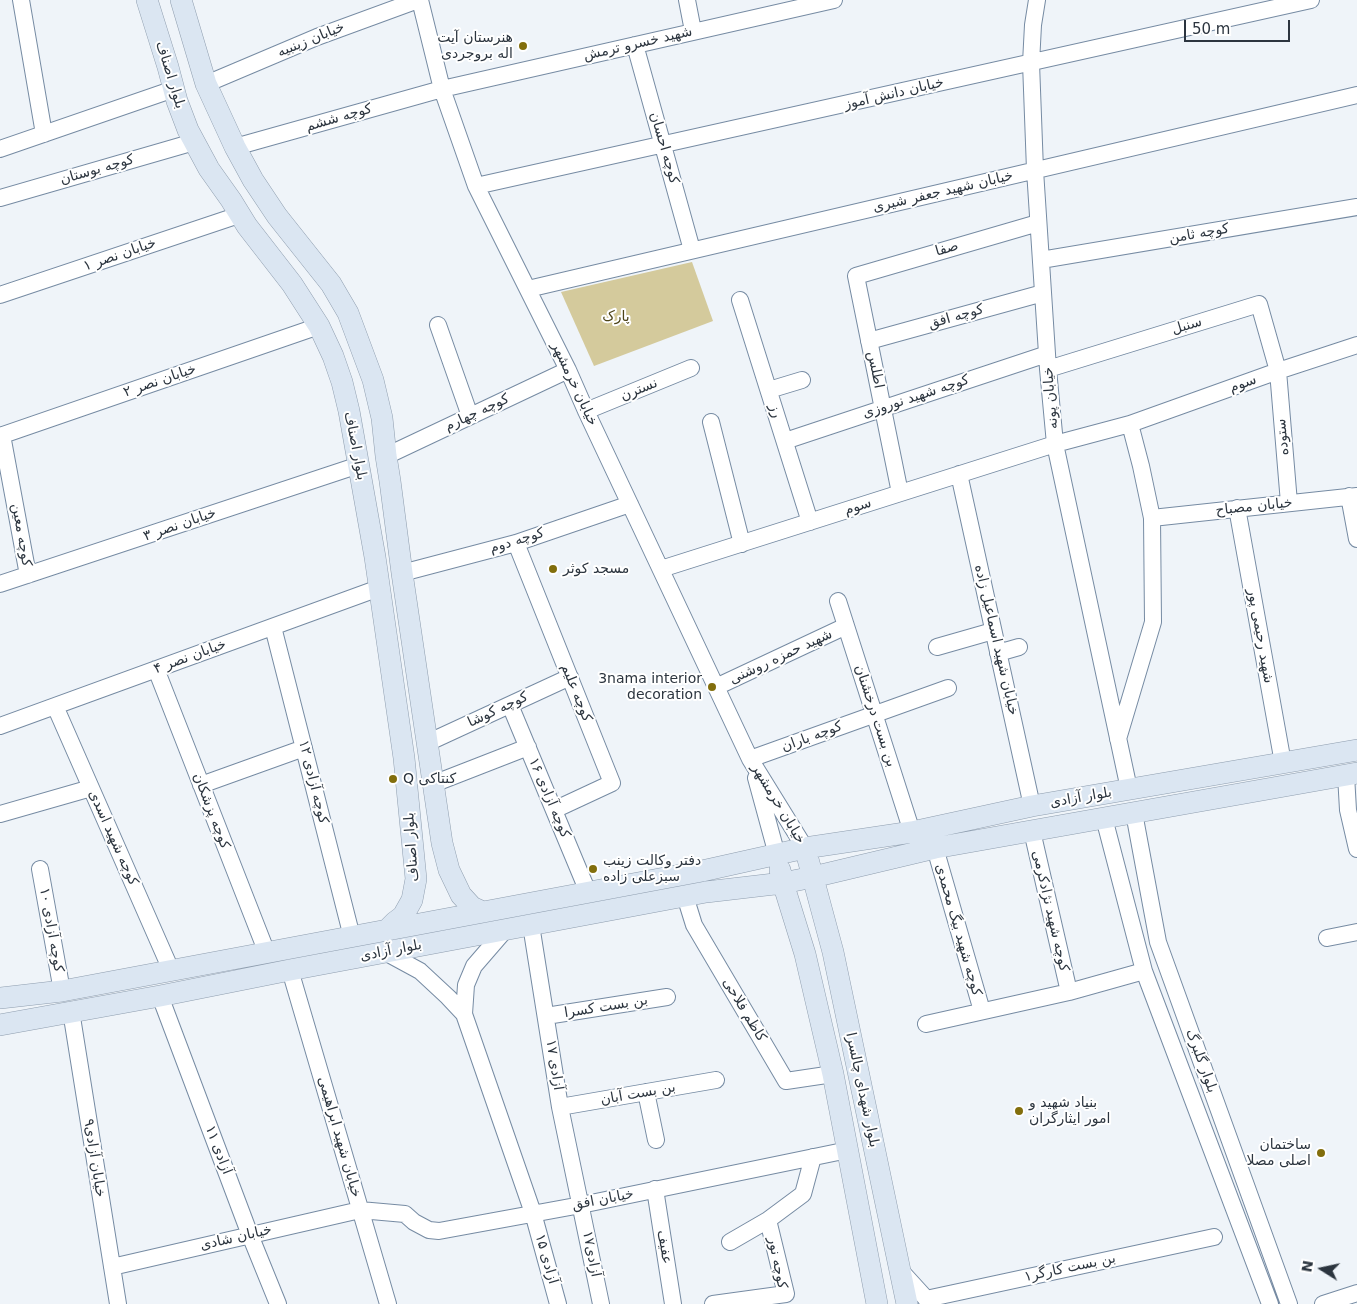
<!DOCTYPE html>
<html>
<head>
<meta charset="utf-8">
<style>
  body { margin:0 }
  #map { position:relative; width:1357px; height:1304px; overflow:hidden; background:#eff4f9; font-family:"DejaVu Sans",sans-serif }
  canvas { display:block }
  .north { position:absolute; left:1297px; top:1244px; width:50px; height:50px; -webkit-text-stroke:4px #fff; paint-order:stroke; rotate:280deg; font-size:14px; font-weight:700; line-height:20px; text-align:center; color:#2c353f }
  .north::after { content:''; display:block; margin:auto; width:18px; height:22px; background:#2c353f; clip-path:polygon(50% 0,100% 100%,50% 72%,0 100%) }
  .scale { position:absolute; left:1184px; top:20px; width:106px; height:22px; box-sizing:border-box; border:2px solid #2c353f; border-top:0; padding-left:6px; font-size:15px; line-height:18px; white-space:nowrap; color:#2c353f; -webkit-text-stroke:4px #fff; paint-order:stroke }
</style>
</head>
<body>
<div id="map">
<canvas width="1357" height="1304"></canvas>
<div class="north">N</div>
<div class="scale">50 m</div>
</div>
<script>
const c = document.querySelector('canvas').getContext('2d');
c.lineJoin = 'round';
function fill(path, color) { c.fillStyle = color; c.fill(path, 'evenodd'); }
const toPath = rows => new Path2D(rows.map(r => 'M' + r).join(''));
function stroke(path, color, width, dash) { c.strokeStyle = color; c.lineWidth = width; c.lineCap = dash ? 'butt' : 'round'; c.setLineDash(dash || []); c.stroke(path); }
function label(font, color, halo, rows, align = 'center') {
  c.font = font + ' "DejaVu Sans",Vazirmatn,sans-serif'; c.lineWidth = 4; c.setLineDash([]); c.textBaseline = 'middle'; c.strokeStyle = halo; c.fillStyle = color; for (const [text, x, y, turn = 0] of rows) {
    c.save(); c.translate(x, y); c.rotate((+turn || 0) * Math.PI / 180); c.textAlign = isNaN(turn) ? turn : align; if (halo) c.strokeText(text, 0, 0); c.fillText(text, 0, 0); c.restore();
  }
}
fill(toPath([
  [692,262,713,321,594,366,561,292]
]), '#d4ca9c');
const minor = toPath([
  [21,0,44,134],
  [420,0,442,89,476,186,568,370,586,411,750,759,805,848],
  [687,0,693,31],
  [1037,0,1033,25,1031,63,1035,170,1048,369,1055,444,1129,789],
  [635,45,692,250],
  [206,84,317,37,418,0],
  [235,147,442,89,834,0],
  [0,149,174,89],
  [476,186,1311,0],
  [0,198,194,142],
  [1041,260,1357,207],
  [528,289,1357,95],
  [0,295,239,215],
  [740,300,810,522],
  [438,325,470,416],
  [869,341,1043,293],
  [1048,369,1259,304,1278,371,1289,503],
  [769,390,802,380],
  [586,411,691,368],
  [711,422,742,544],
  [1130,424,1278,371,1357,345],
  [2,435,28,575],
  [0,436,319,326],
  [785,441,1047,354],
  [386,456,568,370],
  [959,474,1032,806],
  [900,493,856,276,1038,223],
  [1349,496,1357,539],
  [1237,508,1283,763],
  [1152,518,1357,496],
  [516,543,612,783,554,810],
  [661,569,1055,444,1130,424,1141,466,1152,518,1153,622,1118,739],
  [402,573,516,543,630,504],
  [0,584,359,465],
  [838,601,912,832],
  [273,627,352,937],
  [937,647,993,631],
  [998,653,1019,647],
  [156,669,267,953],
  [716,687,846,626],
  [510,705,588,892],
  [55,706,171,970],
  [0,726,379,588],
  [427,743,570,677],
  [750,759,948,688],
  [1346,775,1348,810,1357,849],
  [756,778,777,855],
  [433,784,528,747],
  [201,785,304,748],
  [1134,813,1158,942,1289,1304],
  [0,814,91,788],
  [1104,818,1144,971,1270,1304],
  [1032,831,1069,992],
  [935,848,982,1011],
  [40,869,62,991],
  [685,896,694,925,786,1081,833,1074],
  [531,925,560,1107,601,1304],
  [1327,938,1357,932],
  [385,952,420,971,448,997,464,1014,533,1213,558,1304],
  [290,970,388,1304],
  [160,996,250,1235,278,1304],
  [71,1011,118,1304],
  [464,1014,466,985,474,966,506,929],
  [546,1016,667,997],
  [926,1024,1069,992,1144,971],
  [646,1092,656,1140],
  [560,1107,716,1080],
  [655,1189,673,1304],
  [730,1242,768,1220,803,1194,813,1157],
  [112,1267,360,1210,405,1214,414,1222,429,1230,439,1231,581,1205,848,1150],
  [900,1270,931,1304],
  [926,1299,1214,1237],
  [713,1304,786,1294,768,1220],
  [1323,1304,1357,1293]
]);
const major = toPath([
  [147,0,168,67,177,101,188,130,209,169,231,200,247,226,292,284,319,326,333,356,342,382,349,411,375,557,404,758,416,879,412,900,403,916,395,922,387,930],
  [181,0,206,84,235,147,253,180,277,216,331,284,348,313,373,380,382,418,386,456,390,481,402,573,442,843,449,870,461,895,472,907,483,912],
  [805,848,833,952,907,1304],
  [780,870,783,883,805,954,833,1074,877,1304],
  [0,998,62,991,702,871,805,848,912,832,1032,806,1357,750],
  [0,1025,160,996,290,970,706,892,783,883,813,877,935,848,1357,773]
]);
stroke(minor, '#768ba3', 18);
stroke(major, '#8e9dae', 22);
stroke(minor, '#fff', 16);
stroke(major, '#dbe6f2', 21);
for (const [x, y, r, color] of [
  [523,46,5,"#826e0c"],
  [553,569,5,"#826e0c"],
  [712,687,5,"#826e0c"],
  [393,779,5,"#826e0c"],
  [593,869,5,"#826e0c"],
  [1019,1111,5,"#826e0c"],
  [1321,1153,5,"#826e0c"]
]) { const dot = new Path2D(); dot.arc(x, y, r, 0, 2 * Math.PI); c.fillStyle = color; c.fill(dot); stroke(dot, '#fff', 2); }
label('14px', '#2c353f', '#fff', [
  ["هنرستان آیت",513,38,"right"],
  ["اله بروجردی",513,54,"right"],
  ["مسجد کوثر",563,569],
  ["3nama interior",702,679,"right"],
  ["decoration",702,695,"right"],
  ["Q کنتاکی",403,779],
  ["دفتر وکالت زینب",603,861],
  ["سبزعلی زاده",603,877],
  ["بنیاد شهید و",1029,1103],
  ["امور ایثارگران",1029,1119],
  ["ساختمان",1311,1145,"right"],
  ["اصلی مصلا",1311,1161,"right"]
], 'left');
label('14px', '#2c353f', '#fff', [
  ["خیابان زینبیه",311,40,-22],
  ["شهید خسرو ترمش",638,44,-13],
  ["بلوار اصناف",170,75,73],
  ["خیابان دانش آموز",894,94,-13],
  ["کوچه ششم",339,118,-16],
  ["کوچه احسان",664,148,74],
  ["کوچه بوستان",97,170,-16],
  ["خیابان شهید جعفر شیری",943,192,-13],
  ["کوچه ثامن",1199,234,-10],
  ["صفا",947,249,-16],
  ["خیابان نصر ۱",120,255,-19],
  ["کوچه افق",956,317,-16],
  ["سنبل",1187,326,-17],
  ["اطلس",875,370,79],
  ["خیابان نصر ۲",160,381,-19],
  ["خیابان خرمشهر",574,384,65],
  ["سوم",1243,384,-20],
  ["نسترن",639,390,-22],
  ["کوچه شهید نوروزی",916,397,-18],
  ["خیابان پونه",1051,398,-95],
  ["رز",775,411,72],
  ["کوچه چهارم",477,413,-25],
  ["ستوده",1283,437,-95],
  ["بلوار اصناف",355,446,79],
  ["سوم",858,507,-18],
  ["خیابان مصباح",1254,507,-6],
  ["خیابان نصر ۳",180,525,-19],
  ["کوچه معین",21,535,80],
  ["کوچه دوم",517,541,-17],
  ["شهید رحیمی پور",1260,636,80],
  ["خیابان شهید اسماعیل زاده",996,640,77],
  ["خیابان نصر ۴",190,657,-20],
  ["شهید حمزه روشنی",781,657,-25],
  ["کوچه علیم",576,693,68],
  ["کوچه کوشا",498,710,-25],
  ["بن بست درخشنان",875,716,72],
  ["کوچه باران",812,737,-20],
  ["کوچه آزادی ۱۲",313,782,76],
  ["کوچه آزادی ۱۶",549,798,67],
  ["بلوار آزادی",1081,798,-10],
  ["خیابان خرمشهر",778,804,59],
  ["کوچه پزشکان",211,811,69],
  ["کوچه شهید اسدی",113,838,66],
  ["بلوار اصناف",412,847,-94],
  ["کوچه شهید نژادکرمی",1050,911,77],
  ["کوچه آزادی ۱۰",51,930,80],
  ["کوچه شهید بیگ محمدی",958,930,74],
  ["بلوار آزادی",391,951,-11],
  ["بن بست کسرا",606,1007,-9],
  ["کاظم فلاحی",744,1010,59],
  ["بلوار گلبرگ",1201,1061,70],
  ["آزادی ۱۷",554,1065,81],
  ["بلوار شهدای چالسرا",862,1090,78],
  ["بن بست آبان",638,1094,-10],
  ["خیابان شهید ابراهیمی",339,1137,74],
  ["آزادی ۱۱",218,1150,69],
  ["خیابان آزادی۹",94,1158,81],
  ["خیابان افق",603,1200,-11],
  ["خیابان شادی",236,1238,-13],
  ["عفیف",664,1247,81],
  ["آزادی۱۷",591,1254,79],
  ["آزادی ۱۵",546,1259,74],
  ["کوچه نور",777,1263,79],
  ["بن بست کارگر۱",1070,1268,-12]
]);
label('14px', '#4c4318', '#fff', [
  ["پارک",616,317]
]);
</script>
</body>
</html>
